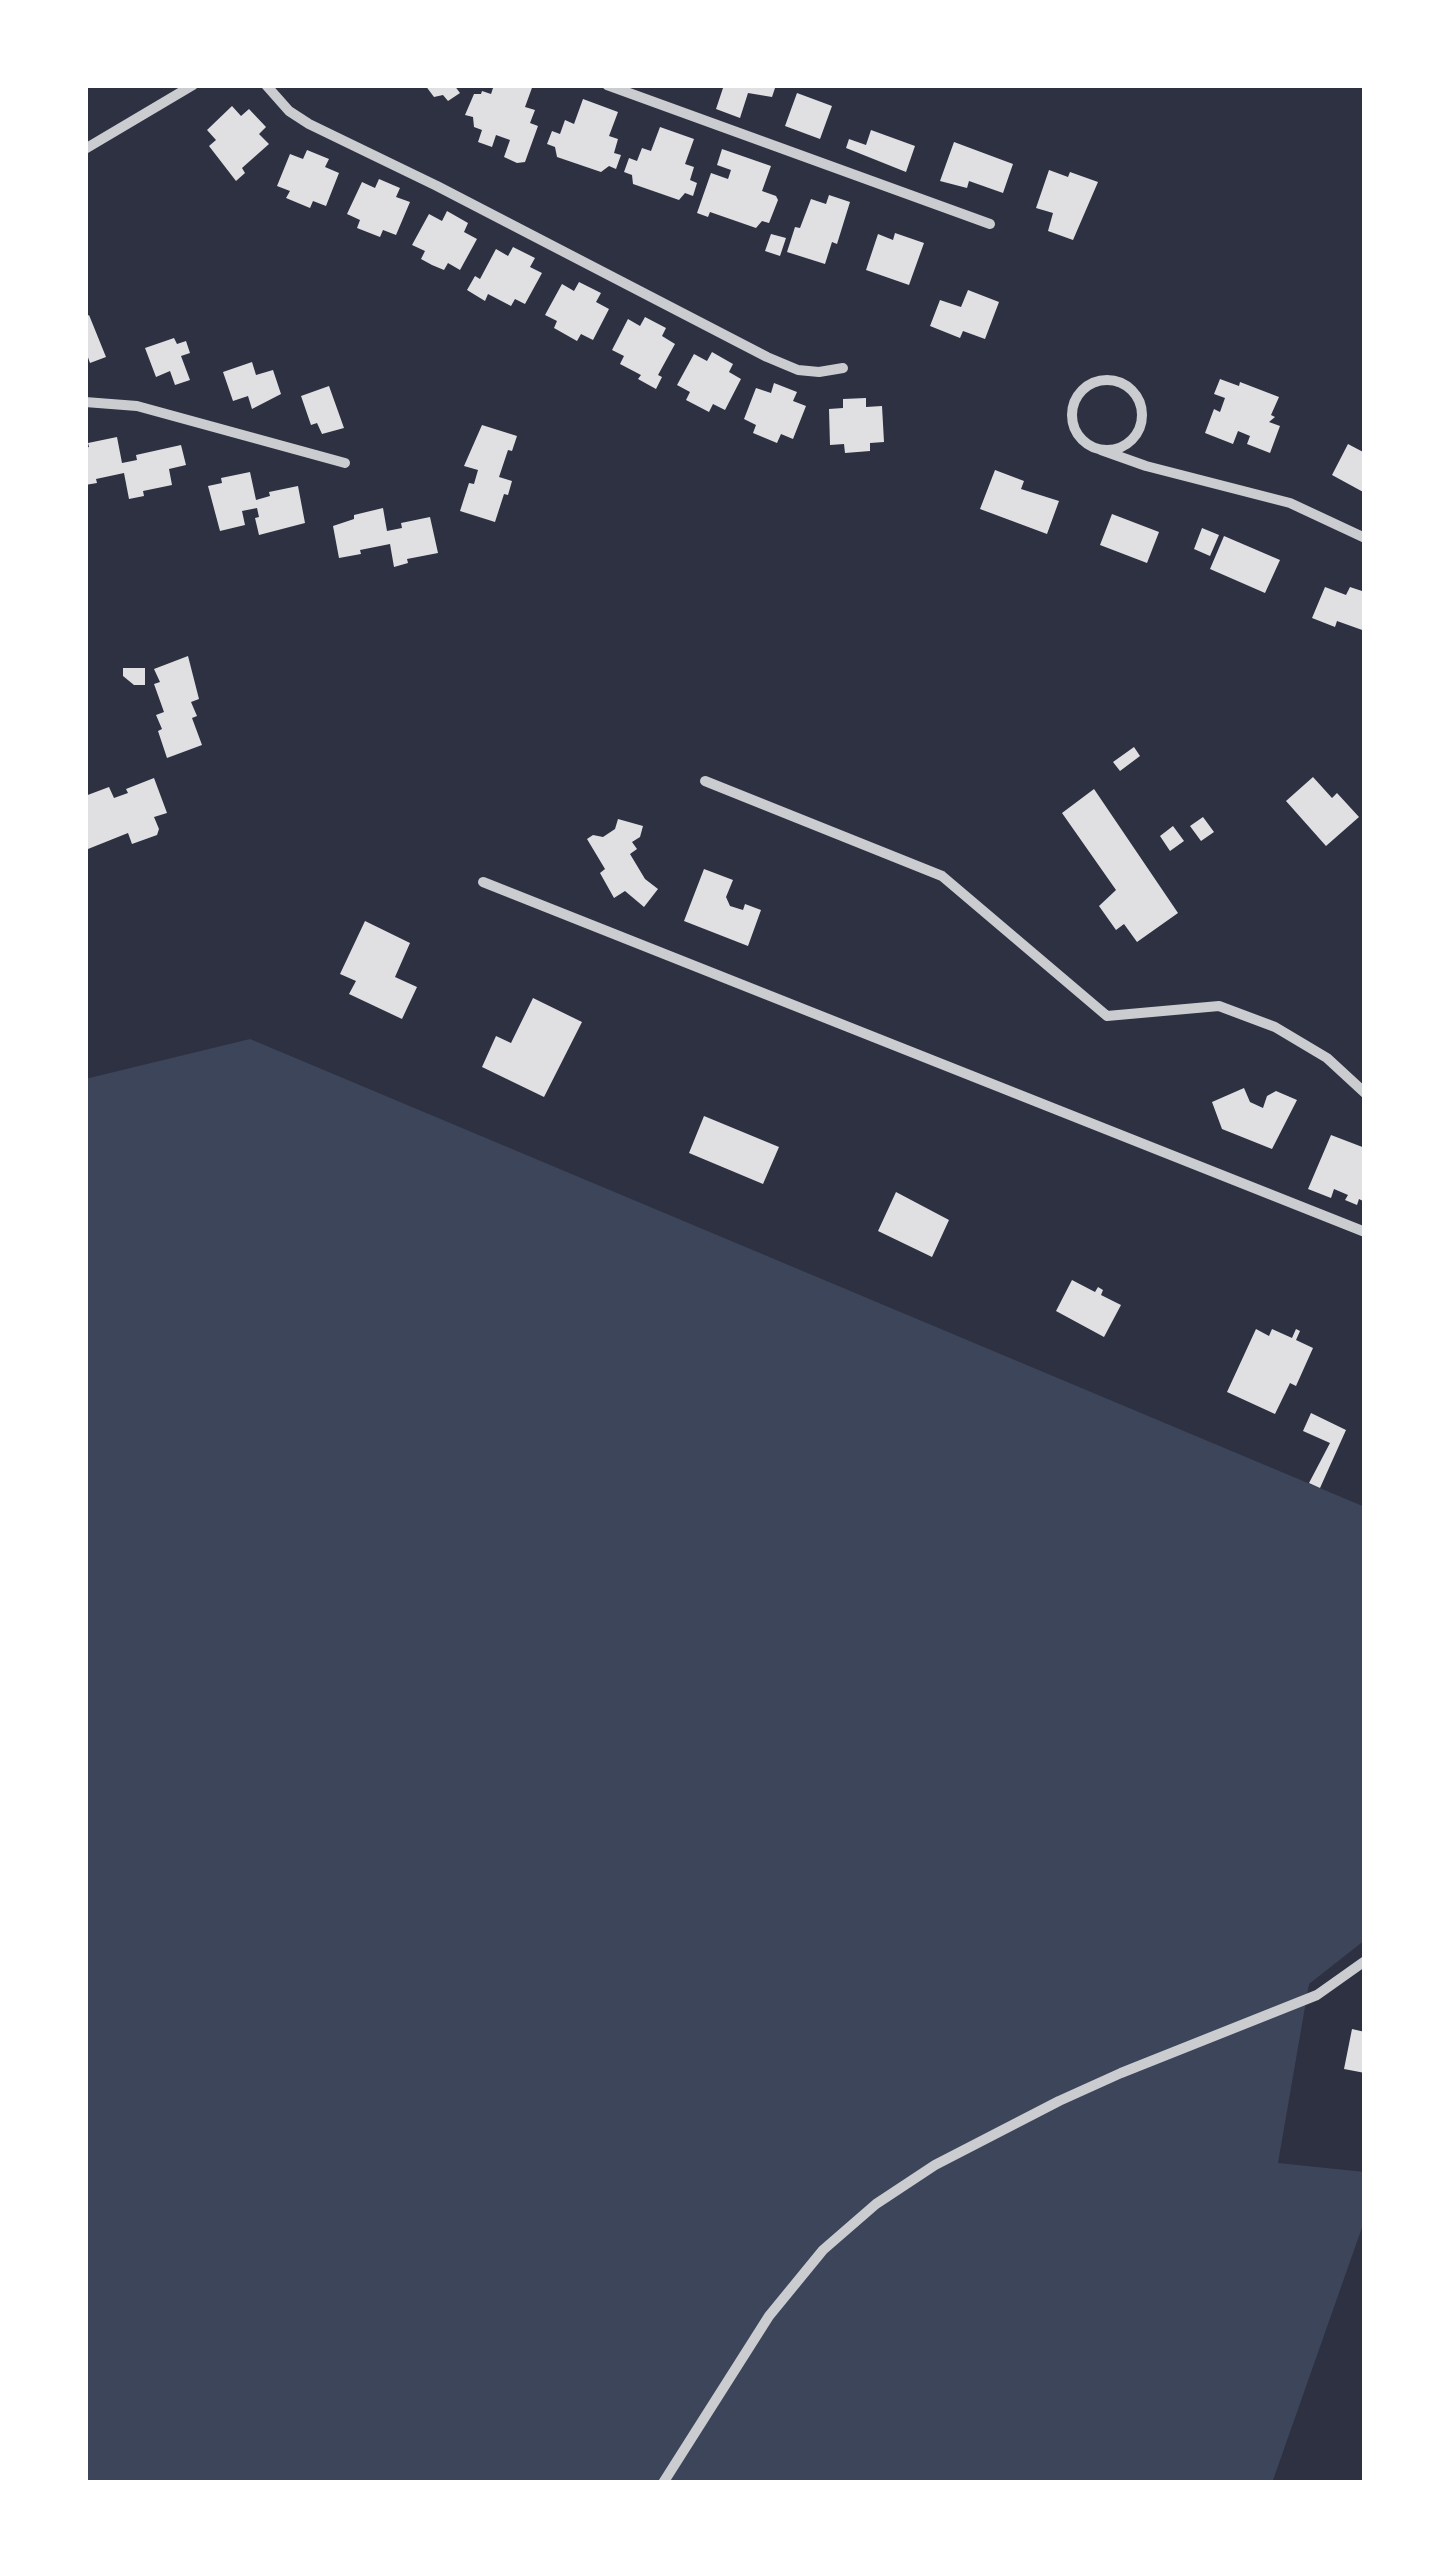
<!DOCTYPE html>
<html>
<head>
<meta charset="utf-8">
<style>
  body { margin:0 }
  #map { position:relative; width:1450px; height:2568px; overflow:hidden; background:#2d3142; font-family:Manrope,sans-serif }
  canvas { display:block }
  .frame { position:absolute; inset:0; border:88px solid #fff; pointer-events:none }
</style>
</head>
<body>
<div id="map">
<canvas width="1450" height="2568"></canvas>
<div class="frame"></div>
</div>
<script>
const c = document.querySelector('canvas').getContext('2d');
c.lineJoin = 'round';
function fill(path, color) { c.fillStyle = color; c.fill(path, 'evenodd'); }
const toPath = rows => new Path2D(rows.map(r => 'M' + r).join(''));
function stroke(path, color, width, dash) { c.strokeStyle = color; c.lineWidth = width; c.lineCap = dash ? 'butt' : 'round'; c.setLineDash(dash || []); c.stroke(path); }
fill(toPath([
  [250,1039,1365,1507,1365,1940,1309,1984,1278,2163,1365,2172,1365,2219,1272,2483,85,2483,85,1079]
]), '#3c4559');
fill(toPath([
  [425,85,454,85,460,93,448,101,443,95,434,97],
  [494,85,533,85,525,107,535,110,530,123,538,126,525,162,517,163,504,157,510,140,496,135,492,147,478,142,482,130,474,127,473,117,465,115,474,94,481,94,482,91,491,94],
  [724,85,776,85,772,97,748,93,740,118,716,109],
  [797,93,832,106,820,139,785,126],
  [583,99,618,112,609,136,618,139,614,153,621,155,616,169,609,166,601,172,557,157,555,147,547,144,552,131,560,134,565,120,574,124],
  [232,106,241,116,249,109,266,127,259,134,269,144,242,168,245,173,236,181,209,146,216,140,207,130],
  [660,127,694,139,685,164,694,167,690,180,697,183,693,196,685,193,679,200,633,184,632,175,624,172,629,158,637,161,642,148,651,151],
  [871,130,915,146,906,172,846,148,849,139,866,145],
  [954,142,1013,164,1003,193,969,181,967,188,940,181],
  [722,149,771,166,762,191,776,196,778,200,769,223,762,221,756,228,710,212,708,217,697,213,711,173,728,179,731,170,717,165],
  [307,150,329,159,325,167,339,173,326,206,313,201,310,208,286,198,290,191,277,186,290,154,303,159],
  [1049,170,1068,177,1070,172,1098,182,1073,240,1048,231,1053,213,1036,208],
  [379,179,400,188,396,197,410,202,396,235,383,230,380,237,357,228,360,220,347,214,362,182,375,188],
  [829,195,850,202,837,244,832,242,825,264,787,252,795,227,800,228,811,199,826,204],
  [447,211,468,223,464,232,477,239,460,270,448,263,444,270,432,265,421,259,425,251,412,245,429,214,442,221],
  [895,233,924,243,909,285,866,270,878,234,893,240],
  [771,234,786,238,780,256,765,251],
  [513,247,535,258,530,267,542,273,525,304,515,299,511,306,488,294,485,301,467,290,475,276,480,279,496,249,508,256],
  [579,282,601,293,596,302,609,309,593,340,581,334,577,341,554,328,557,321,545,315,562,284,574,291],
  [968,290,999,302,985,339,963,331,960,338,930,326,940,300,961,307],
  [89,315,106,357,90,363,85,349,85,317],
  [645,317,666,328,662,336,675,344,658,375,662,377,656,389,638,379,641,375,620,364,624,356,612,350,628,319,640,326],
  [174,338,177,344,186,341,190,353,181,356,190,380,175,385,170,371,156,377,145,348],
  [712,352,733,364,729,372,741,379,725,410,713,404,709,412,686,400,690,392,677,385,694,354,707,361],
  [252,362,256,375,273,370,281,394,252,409,248,396,233,401,223,372],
  [1220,379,1239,386,1240,382,1279,397,1271,415,1275,417,1269,422,1280,426,1270,453,1247,444,1250,436,1238,431,1233,444,1205,433,1214,409,1220,412,1225,398,1214,394],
  [774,383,797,392,793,401,806,406,793,439,781,434,777,443,753,433,756,425,744,419,756,388,771,393],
  [329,386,344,428,322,434,317,423,311,425,301,396],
  [866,398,866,407,882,406,884,442,870,443,870,451,845,453,844,444,830,445,829,409,843,408,843,399],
  [482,425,517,436,512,451,508,450,499,477,512,481,508,495,504,494,495,522,460,511,469,483,474,484,478,470,464,466],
  [117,437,122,463,137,460,136,455,181,445,186,465,169,469,172,485,143,491,144,496,129,499,124,473,96,479,97,483,85,485,85,448,89,447,88,443],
  [1348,444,1365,453,1365,493,1332,475],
  [995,470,1024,481,1021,489,1059,501,1047,534,980,509],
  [250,472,256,500,270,496,269,492,298,486,305,523,259,535,255,518,259,517,257,508,242,511,245,525,220,531,208,486,222,483,221,478],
  [383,508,387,531,402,528,401,523,430,517,438,553,407,559,408,563,394,567,390,544,360,550,361,554,339,558,333,526,354,519,354,515],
  [1112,514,1159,532,1147,563,1100,545],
  [1202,528,1219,535,1210,556,1194,549],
  [1224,536,1280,560,1265,593,1210,569],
  [1325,587,1346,595,1350,587,1365,592,1365,631,1337,621,1335,627,1312,618],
  [188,656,199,699,191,702,197,716,192,718,202,745,167,758,158,731,162,729,156,715,164,712,154,684,160,682,154,669],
  [123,668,145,668,145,685,134,685,123,676],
  [1134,747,1140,756,1120,771,1113,762],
  [1313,777,1332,798,1337,793,1359,817,1326,846,1286,801],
  [154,778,167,813,154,817,159,829,157,835,132,844,128,833,88,849,85,796,109,787,114,798,128,793,126,789],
  [1094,789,1178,913,1137,942,1124,924,1116,930,1099,906,1116,890,1062,813],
  [1203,817,1214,832,1201,841,1190,826],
  [618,819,643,826,640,837,632,842,637,849,630,854,645,879,658,889,644,907,625,891,614,898,600,873,605,869,587,839,593,835,603,837,615,829],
  [1173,826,1184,841,1170,851,1160,836],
  [704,869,733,880,726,897,730,906,743,910,745,904,761,910,748,946,684,921],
  [365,921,410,943,395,977,417,987,402,1019,349,994,356,981,340,974],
  [533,998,582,1022,544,1097,482,1067,496,1036,511,1043],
  [1244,1088,1250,1102,1263,1108,1267,1096,1276,1091,1297,1100,1272,1149,1222,1129,1212,1102],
  [704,1116,779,1147,763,1184,689,1153],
  [1331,1135,1365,1148,1365,1202,1359,1199,1357,1205,1345,1200,1348,1195,1334,1189,1331,1198,1308,1189],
  [896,1192,949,1220,932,1257,878,1231],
  [1072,1280,1095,1292,1098,1287,1103,1290,1101,1295,1121,1305,1104,1337,1056,1311],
  [1256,1329,1269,1336,1272,1329,1292,1338,1296,1329,1300,1331,1296,1340,1313,1348,1296,1386,1290,1383,1275,1414,1227,1392],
  [1311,1413,1346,1430,1320,1488,1309,1483,1330,1443,1303,1431],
  [1352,2029,1365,2032,1365,2073,1344,2069]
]), '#e0e0e3');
stroke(toPath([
  [266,85,289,111,309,124,437,186,767,357,798,370,819,372,843,368],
  [607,85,990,224],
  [85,149,193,85],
  '1072 415a35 35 0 1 1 70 0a35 35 0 1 1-70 0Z',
  [85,402,137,406,345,463],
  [1101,450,1146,466,1290,503,1365,538],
  [705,781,942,876,1107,1016,1219,1006,1275,1027,1327,1058,1365,1093],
  [483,882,1365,1232],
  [663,2483,769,2316,823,2250,876,2204,935,2165,1059,2101,1121,2073,1317,1995,1365,1961]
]), '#caccd0', 10);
</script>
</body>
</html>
